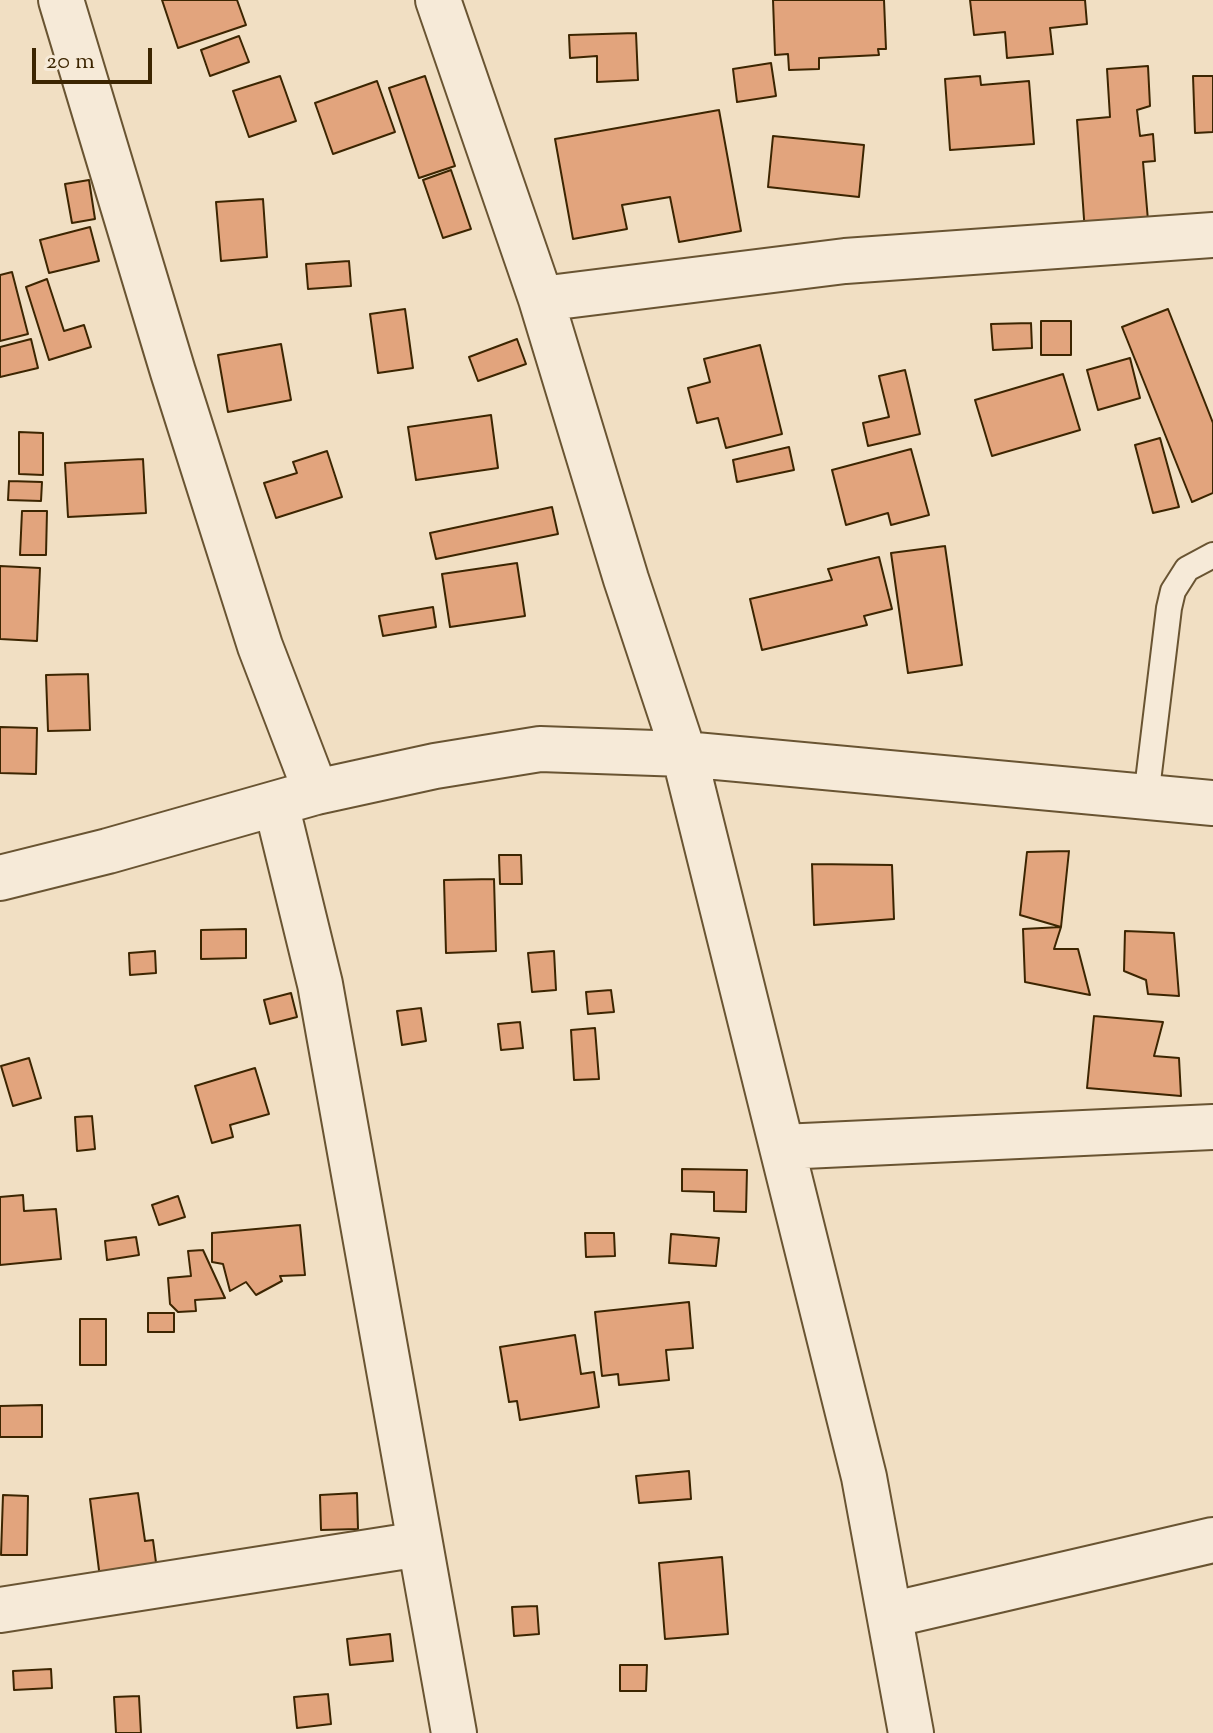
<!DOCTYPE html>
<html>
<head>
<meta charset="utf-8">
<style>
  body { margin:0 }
  #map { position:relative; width:1213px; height:1733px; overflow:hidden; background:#f1dfc3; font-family:"Sorts Mill Goudy",serif }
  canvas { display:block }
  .scale { position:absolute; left:32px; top:48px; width:120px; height:36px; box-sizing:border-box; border:4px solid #3c2501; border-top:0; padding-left:10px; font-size:24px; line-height:28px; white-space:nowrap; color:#3c2501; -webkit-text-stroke:6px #f6ead8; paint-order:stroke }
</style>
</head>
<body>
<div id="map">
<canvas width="1213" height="1733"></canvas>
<div class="scale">20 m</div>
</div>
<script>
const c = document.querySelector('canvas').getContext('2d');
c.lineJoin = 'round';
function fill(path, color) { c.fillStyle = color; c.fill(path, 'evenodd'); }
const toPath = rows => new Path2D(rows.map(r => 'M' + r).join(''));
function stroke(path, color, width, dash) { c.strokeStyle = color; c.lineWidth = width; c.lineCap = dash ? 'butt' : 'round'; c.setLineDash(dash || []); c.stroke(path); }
const building = toPath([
  [162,0,237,0,246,25,178,48,162,0],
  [773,0,884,0,886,49,878,49,879,55,819,58,819,69,789,70,788,54,775,55,773,0],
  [970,0,1085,0,1087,24,1050,28,1053,54,1007,58,1005,32,974,35,970,0],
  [636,33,638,80,597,82,597,56,570,58,569,35,636,33],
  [239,36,249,62,210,76,201,50,239,36],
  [771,63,776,96,737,102,733,69,771,63],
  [1148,66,1150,106,1137,110,1140,136,1153,134,1155,161,1143,162,1149,232,1085,233,1077,120,1110,117,1107,69,1148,66],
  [280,76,296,121,249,137,233,91,280,76],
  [425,76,455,166,419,178,389,88,425,76],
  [980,76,981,85,1029,81,1034,144,950,150,945,79,980,76],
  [1193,76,1213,76,1213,132,1195,133,1193,76],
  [377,81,395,132,333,154,315,103,377,81],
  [719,110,741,231,679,242,670,197,622,205,627,229,573,239,555,139,719,110],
  [773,136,864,145,859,197,768,187,773,136],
  [451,170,471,229,443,238,423,180,451,170],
  [89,180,95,219,72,223,65,184,89,180],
  [263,199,267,257,221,261,216,202,263,199],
  [90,227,99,261,49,273,40,240,90,227],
  [349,261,351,286,308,289,306,264,349,261],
  [12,272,28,334,0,341,0,275,12,272],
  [47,279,64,331,84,325,91,347,49,360,26,287,47,279],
  [405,309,413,368,378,373,370,314,405,309],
  [1168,309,1213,423,1213,493,1192,502,1122,327,1168,309],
  [1041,321,1071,321,1071,355,1041,355,1041,321],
  [1031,323,1032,348,993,350,991,324,1031,323],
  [31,339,38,368,0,377,0,347,31,339],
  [517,339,526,364,478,381,469,357,517,339],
  [281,344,291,400,228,412,218,355,281,344],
  [760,345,782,434,726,448,718,418,697,423,688,388,710,382,704,359,760,345],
  [1130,358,1140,398,1098,410,1087,370,1130,358],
  [905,370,920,434,868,446,863,423,889,417,879,376,905,370],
  [1063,374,1080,430,992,456,975,400,1063,374],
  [491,415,498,468,416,480,408,427,491,415],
  [19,432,43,433,43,475,19,474,19,432],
  [1160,438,1179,507,1153,513,1135,445,1160,438],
  [789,447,794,470,737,482,733,460,789,447],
  [911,449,929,515,891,525,888,513,846,525,832,470,911,449],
  [327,451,342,497,276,518,264,483,297,473,293,462,327,451],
  [143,459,146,513,68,517,65,463,143,459],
  [9,481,42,482,41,501,8,500,9,481],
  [552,507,558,534,436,559,430,533,552,507],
  [22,511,47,511,46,555,20,555,22,511],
  [945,546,962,665,908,673,891,553,945,546],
  [879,557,892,609,864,616,867,625,762,650,750,599,832,580,828,569,879,557],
  [517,563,525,616,450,627,442,574,517,563],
  [0,566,40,568,37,641,0,639,0,566],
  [433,607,436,627,383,636,379,616,433,607],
  [88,674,90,730,48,731,46,675,88,674],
  [0,727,37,728,36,774,0,773,0,727],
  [1069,851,1061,927,1020,915,1027,852,1069,851],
  [499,855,521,855,522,884,500,884,499,855],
  [812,864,892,865,894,919,814,925,812,864],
  [494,879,496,951,446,953,444,880,494,879],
  [1061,927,1054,949,1078,949,1090,995,1025,982,1023,929,1061,927],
  [246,929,246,958,201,959,201,930,246,929],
  [1125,931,1174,933,1179,996,1148,994,1146,980,1124,971,1125,931],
  [155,951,156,973,130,975,129,953,155,951],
  [554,951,556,990,532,992,528,953,554,951],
  [611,990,614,1012,588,1014,586,992,611,990],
  [291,993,297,1017,270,1024,264,1000,291,993],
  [421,1008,426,1041,402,1045,397,1011,421,1008],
  [1094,1016,1163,1022,1154,1056,1179,1058,1181,1096,1087,1088,1094,1016],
  [520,1022,523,1048,501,1050,498,1024,520,1022],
  [595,1028,599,1079,574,1080,571,1030,595,1028],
  [29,1058,41,1098,13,1106,1,1066,29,1058],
  [255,1068,269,1114,230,1125,233,1137,212,1143,195,1086,255,1068],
  [92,1116,95,1149,77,1151,75,1117,92,1116],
  [682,1169,747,1170,746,1212,714,1211,714,1192,682,1191,682,1169],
  [23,1195,24,1211,56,1209,61,1259,0,1265,0,1197,23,1195],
  [178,1196,185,1217,159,1225,152,1205,178,1196],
  [300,1225,305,1275,280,1276,282,1281,256,1295,246,1282,230,1291,223,1264,212,1262,212,1233,300,1225],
  [585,1233,614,1233,615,1256,586,1257,585,1233],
  [671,1234,719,1238,716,1266,669,1263,671,1234],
  [136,1237,139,1255,107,1260,105,1241,136,1237],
  [203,1250,225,1298,195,1300,196,1311,178,1312,170,1304,168,1278,191,1276,188,1251,203,1250],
  [689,1302,693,1348,666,1350,669,1380,619,1385,618,1374,602,1376,595,1312,689,1302],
  [148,1313,174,1313,174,1332,148,1332,148,1313],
  [80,1319,106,1319,106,1365,80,1365,80,1319],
  [575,1335,581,1374,594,1372,599,1407,520,1420,517,1401,509,1402,500,1347,575,1335],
  [42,1405,42,1437,0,1437,0,1406,42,1405],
  [689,1471,691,1499,639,1503,636,1476,689,1471],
  [138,1493,145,1541,153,1540,157,1570,100,1578,90,1499,138,1493],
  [357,1493,358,1529,321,1530,320,1495,357,1493],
  [3,1495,28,1496,27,1555,1,1555,3,1495],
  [722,1557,728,1634,665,1639,659,1563,722,1557],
  [537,1606,539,1634,514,1636,512,1607,537,1606],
  [390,1634,393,1661,350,1665,347,1639,390,1634],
  [620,1665,647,1665,646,1691,620,1691,620,1665],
  [51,1669,52,1688,14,1690,13,1671,51,1669],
  [328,1694,331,1724,297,1728,294,1697,328,1694],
  [139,1696,141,1733,116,1733,114,1697,139,1696]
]);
fill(building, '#e2a47d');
stroke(building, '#3c2501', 2);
const service = toPath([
  [1146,798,1169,608,1173,591,1187,569,1213,555]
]);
const minor = toPath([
  [61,0,173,372,260,646,316,792],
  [438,0,541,299,626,579,684,754,864,1477,911,1733],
  [541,299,845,261,1213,235],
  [276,804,320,984,454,1733],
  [0,878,108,851,316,792,435,766,540,749,684,754,1213,803],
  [782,1147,1213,1127],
  [0,1610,420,1544],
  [890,1615,1213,1540]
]);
stroke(service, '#695432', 28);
stroke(minor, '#695432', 48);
stroke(service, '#f6ead8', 24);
stroke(minor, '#f6ead8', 44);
</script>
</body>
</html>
